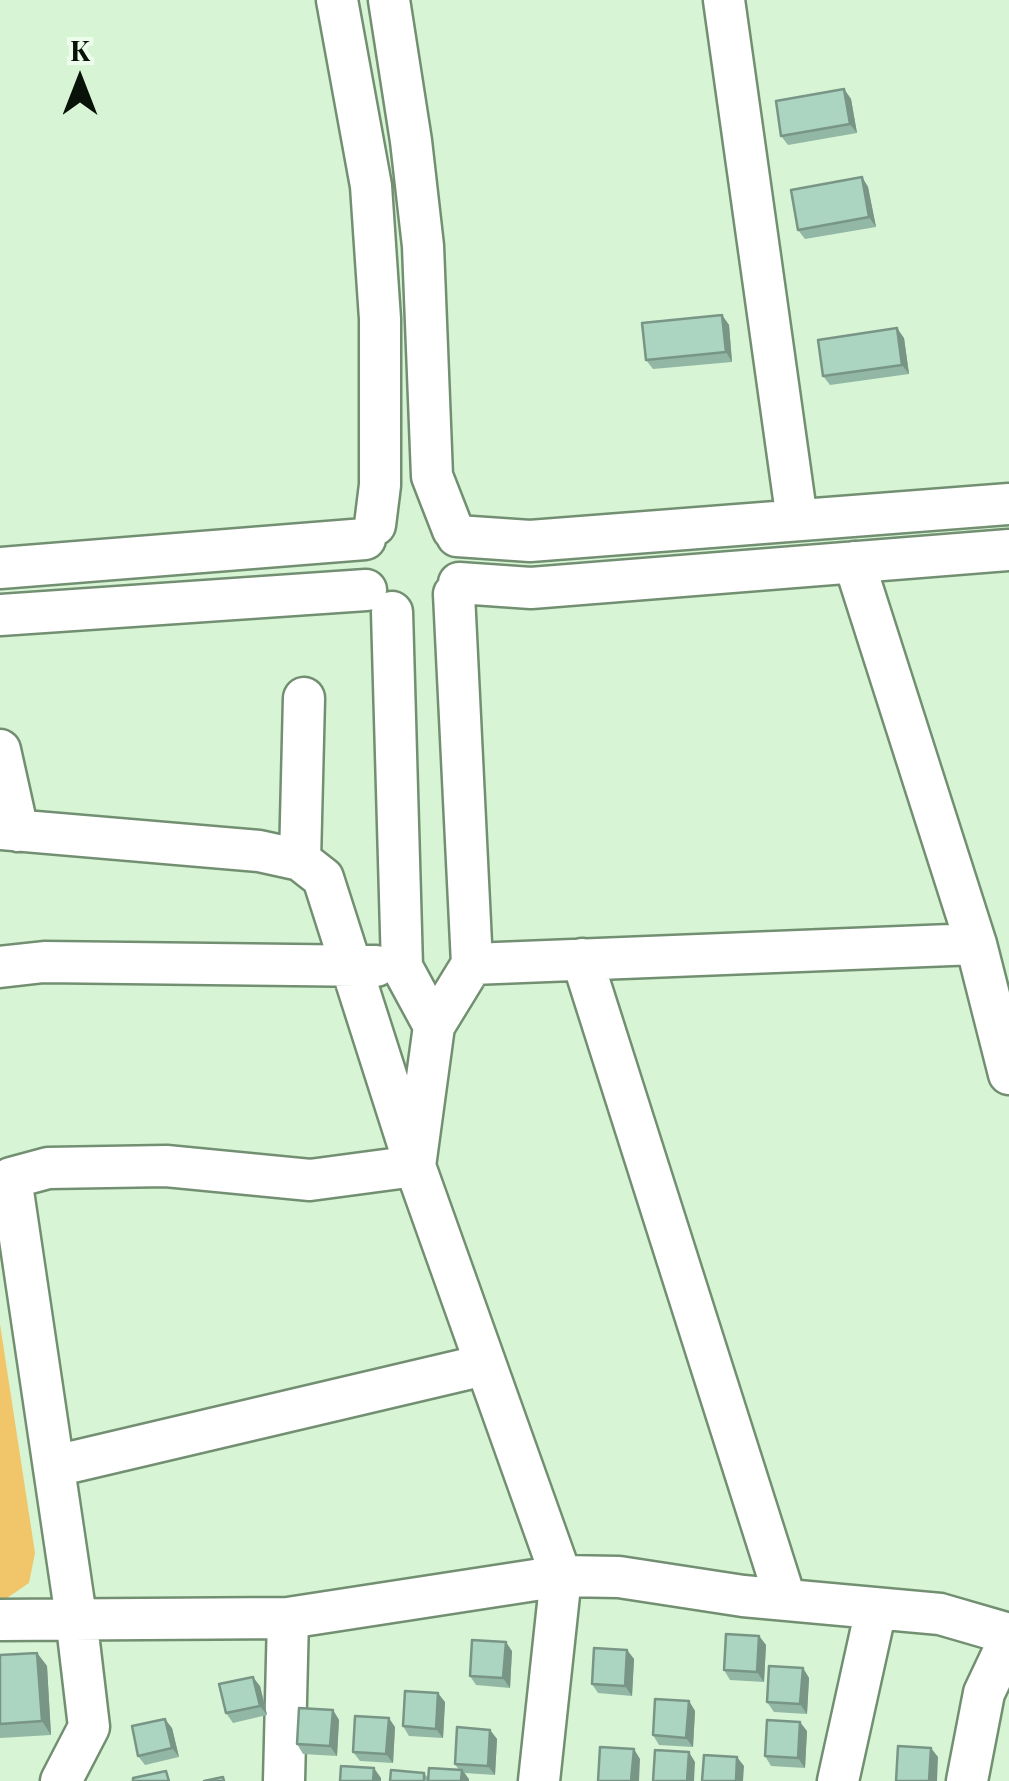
<!DOCTYPE html>
<html>
<head>
<meta charset="utf-8">
<style>
  body { margin:0 }
  #map { position:relative; width:1009px; height:1781px; overflow:hidden; background:#d7f5d5; font-family:"Playfair Display",serif }
  canvas { display:block }
  .north { position:absolute; left:30px; top:30px; width:100px; height:100px; -webkit-text-stroke:8px #ecfeeb; paint-order:stroke; rotate:0deg; font-size:28px; font-weight:700; line-height:40px; text-align:center; color:#081208 }
  .north::after { content:''; display:block; margin:auto; width:35px; height:45px; background:#081208; clip-path:polygon(50% 0,100% 100%,50% 72%,0 100%) }
</style>
</head>
<body>
<div id="map">
<canvas width="1009" height="1781"></canvas>
<div class="north">K</div>
</div>
<script>
const c = document.querySelector('canvas').getContext('2d');
c.lineJoin = 'round';
function fill(path, color) { c.fillStyle = color; c.fill(path, 'evenodd'); }
const toPath = rows => new Path2D(rows.map(r => 'M' + r).join(''));
function stroke(path, color, width, dash) { c.strokeStyle = color; c.lineWidth = width; c.lineCap = dash ? 'butt' : 'round'; c.setLineDash(dash || []); c.stroke(path); }
fill(toPath([
  [0,1324,35,1553,29,1583,7,1598,0,1598]
]), '#f1c569');
const minor = toPath([
  [337,0,371,186,380,319,380,485,375,525],
  [389,0,411,141,423,246,432,476,453,530],
  [724,0,797,520],
  [457,536,530,541,1009,504],
  [854,562,976,944,1009,1074],
  [0,568,365,539],
  [459,583,531,588,1009,550],
  [392,612,402,967,434,1026],
  [0,615,366,590],
  [0,750,18,831],
  [0,829,259,851,300,860,323,878,415,1166,561,1576,619,1577,743,1596,940,1614,1009,1634],
  [300,860,304,698],
  [582,959,785,1598],
  [472,964,976,944],
  [0,967,44,962,376,966],
  [55,1466,484,1365],
  [0,1620,288,1618,561,1576,539,1781],
  [61,1781,89,1727,76,1617,11,1178,48,1168,166,1166,310,1180,415,1166,434,1026,472,964,454,594],
  [284,1781,288,1618],
  [838,1781,876,1609],
  [967,1781,984,1693,1009,1640]
]);
stroke(minor, '#738f72', 45);
stroke(minor, '#fff', 40);
fill(toPath([
  [844,89,851,99,857,133,788,145,781,136],
  [862,177,868,187,876,227,805,239,798,230],
  [722,315,729,325,732,362,653,369,646,360],
  [904,338,909,374,830,385,823,376],
  [759,1636,766,1645,764,1682,730,1680,724,1670],
  [627,1650,634,1659,632,1696,598,1693,592,1684],
  [512,1651,510,1688,476,1685,470,1676],
  [37,1653,47,1666,51,1735,0,1738,0,1655],
  [803,1668,809,1678,807,1714,774,1712,767,1702],
  [260,1686,267,1715,233,1723,226,1713],
  [689,1701,695,1711,693,1747,659,1745,653,1735],
  [445,1702,443,1738,409,1736,403,1726],
  [333,1710,339,1720,337,1756,303,1754,297,1744],
  [395,1727,393,1763,360,1761,353,1752],
  [172,1728,179,1757,145,1765,138,1756],
  [490,1730,497,1739,495,1775,465,1773,469,1781,390,1781,424,1773,428,1778,459,1770,455,1764],
  [807,1731,805,1768,771,1766,765,1756]
]), '#93b7a5');
fill(toPath([
  [844,89,851,99,857,133,850,124],
  [862,177,868,187,876,227,869,217],
  [722,315,729,325,732,362,726,352],
  [897,328,904,338,909,374,902,365],
  [759,1636,766,1645,764,1682,757,1672],
  [506,1642,512,1651,510,1688,503,1678],
  [627,1650,634,1659,632,1696,625,1686],
  [37,1653,47,1666,51,1735,42,1721],
  [803,1668,809,1678,807,1714,800,1704],
  [253,1677,260,1686,267,1715,260,1706],
  [438,1693,445,1702,443,1738,436,1729],
  [689,1701,695,1711,693,1747,686,1738],
  [333,1710,339,1720,337,1756,330,1746],
  [389,1718,395,1727,393,1763,386,1754],
  [165,1719,172,1728,179,1757,172,1748],
  [800,1722,807,1731,805,1768,798,1758],
  [490,1730,497,1739,495,1775,488,1766],
  [931,1748,938,1757,937,1781,929,1781],
  [634,1749,640,1759,639,1781,631,1781],
  [689,1752,695,1762,694,1781,687,1781],
  [737,1757,744,1766,743,1781,736,1781],
  [374,1768,381,1778,381,1781,373,1781],
  [462,1770,469,1779,469,1781,461,1781]
]), '#789586');
const building = toPath([
  [844,89,850,124,781,136,776,101,844,89],
  [862,177,869,217,798,230,791,190,862,177],
  [722,315,726,352,646,360,642,323,722,315],
  [897,328,902,365,823,376,818,340,897,328],
  [726,1634,759,1636,757,1672,724,1670,726,1634],
  [472,1640,506,1642,503,1678,470,1676,472,1640],
  [594,1648,627,1650,625,1686,592,1684,594,1648],
  [37,1653,42,1721,0,1724,0,1655,37,1653],
  [769,1666,803,1668,800,1704,767,1702,769,1666],
  [253,1677,260,1706,226,1713,219,1684,253,1677],
  [405,1691,438,1693,436,1729,403,1726,405,1691],
  [655,1699,689,1701,686,1738,653,1735,655,1699],
  [299,1708,333,1710,330,1746,297,1744,299,1708],
  [355,1716,389,1718,386,1754,353,1752,355,1716],
  [165,1719,172,1748,138,1756,132,1726,165,1719],
  [767,1720,800,1722,798,1758,765,1756,767,1720],
  [457,1727,490,1730,488,1766,455,1764,457,1727],
  [898,1746,931,1748,929,1781,896,1781,898,1746],
  [600,1747,634,1749,631,1781,598,1781,600,1747],
  [655,1750,689,1752,687,1781,653,1781,655,1750],
  [704,1755,737,1757,736,1781,702,1781,704,1755],
  [341,1766,374,1768,373,1781,340,1781,341,1766],
  [429,1768,462,1770,461,1781,428,1781,429,1768],
  [391,1770,424,1773,424,1781,390,1781,391,1770],
  [166,1771,169,1781,133,1781,133,1778,166,1771],
  [223,1777,224,1781,204,1781,223,1777]
]);
fill(building, '#abd5c0');
stroke(building, '#789586', 2.5);
</script>
</body>
</html>
